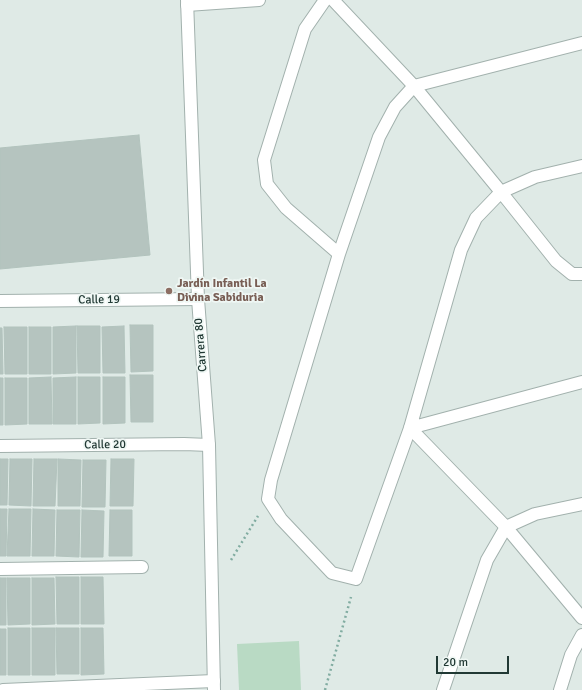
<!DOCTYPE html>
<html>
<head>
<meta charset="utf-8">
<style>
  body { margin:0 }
  #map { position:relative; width:582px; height:690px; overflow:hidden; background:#dfeae6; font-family:Signika,sans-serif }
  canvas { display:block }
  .scale { position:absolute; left:436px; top:656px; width:73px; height:18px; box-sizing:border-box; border:2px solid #213934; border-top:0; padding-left:5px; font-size:12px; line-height:14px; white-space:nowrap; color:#213934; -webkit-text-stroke:3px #eff7f4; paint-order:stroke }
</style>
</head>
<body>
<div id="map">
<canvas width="582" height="690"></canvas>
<div class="scale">20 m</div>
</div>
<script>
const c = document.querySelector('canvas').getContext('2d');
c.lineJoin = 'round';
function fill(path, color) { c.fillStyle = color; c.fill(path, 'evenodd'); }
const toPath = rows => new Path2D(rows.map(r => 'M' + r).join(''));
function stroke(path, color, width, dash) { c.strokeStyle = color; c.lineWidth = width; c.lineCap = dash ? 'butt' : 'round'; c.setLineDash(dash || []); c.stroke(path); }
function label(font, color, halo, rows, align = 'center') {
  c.font = font + ' Signika,sans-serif'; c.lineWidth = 3.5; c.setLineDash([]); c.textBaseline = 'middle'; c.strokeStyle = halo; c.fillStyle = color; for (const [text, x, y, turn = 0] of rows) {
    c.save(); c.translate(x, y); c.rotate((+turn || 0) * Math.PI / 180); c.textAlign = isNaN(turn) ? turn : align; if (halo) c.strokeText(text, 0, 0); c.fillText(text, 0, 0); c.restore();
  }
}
fill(toPath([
  [299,641,301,690,239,690,237,644]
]), '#b9dac4');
const building = toPath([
  [139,135,150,255,0,269,0,148,139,135],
  [130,325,153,325,153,371,131,372,130,325],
  [76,326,76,373,53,374,53,327,76,326],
  [77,326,100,326,100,373,78,373,77,326],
  [124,326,125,373,103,373,102,327,124,326],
  [4,327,27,327,27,374,5,374,4,327],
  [29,327,51,327,51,374,29,374,29,327],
  [0,328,2,328,3,374,0,374,0,328],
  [130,375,153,375,153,422,131,422,130,375],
  [51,377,52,424,29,424,29,378,51,377],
  [76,377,76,424,53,424,53,378,76,377],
  [78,377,100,377,100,423,78,424,78,377],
  [103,377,125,377,125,423,103,424,103,377],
  [0,378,3,378,3,425,0,425,0,378],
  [5,378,27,378,27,424,5,425,5,378],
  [0,459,8,459,7,505,0,505,0,459],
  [10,459,32,459,31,506,9,505,10,459],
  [34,459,57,459,55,506,33,506,34,459],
  [58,459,81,460,80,506,58,506,58,459],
  [111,459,134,459,133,506,110,506,111,459],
  [83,460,106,460,105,507,82,507,83,460],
  [0,509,7,509,6,556,0,556,0,509],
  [9,509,31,509,30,556,7,556,9,509],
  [33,509,55,510,54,556,32,556,33,509],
  [57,510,80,510,79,557,56,556,57,510],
  [82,510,104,511,103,557,81,557,82,510],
  [110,510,132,510,132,556,109,556,110,510],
  [56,577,79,577,79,624,57,624,56,577],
  [81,577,103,577,104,624,81,624,81,577],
  [0,578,6,578,6,625,0,625,0,578],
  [7,578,30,578,30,624,8,625,7,578],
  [32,578,54,578,55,624,32,625,32,578],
  [8,628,30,628,30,675,8,675,8,628],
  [32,628,55,628,55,675,32,675,32,628],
  [56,628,79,628,79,674,57,674,56,628],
  [81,628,103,628,104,674,81,675,81,628],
  [0,629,6,629,6,675,0,675,0,629]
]);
fill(building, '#b5c4bf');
stroke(building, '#b2c3bd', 1);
const pedestrian = toPath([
  [333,0,414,86,501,192],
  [187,5,259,0],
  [410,428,506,527,582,618]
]);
const minor = toPath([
  [325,0,305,29,264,160,267,184,286,208,339,254],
  [582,43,414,86,395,107,379,137,339,254,271,480,268,499,281,519,332,573,356,579,410,428,461,250,476,218,501,192,535,177,582,166],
  [501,192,556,261,572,274,582,274],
  [0,301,198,299],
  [410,428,582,382],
  [0,446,184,444,209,445],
  [0,569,142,567],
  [3,690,214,681],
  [443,690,487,560,506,527,535,514,582,504],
  [560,690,571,655,582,635]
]);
const tertiary = toPath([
  [187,0,198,299,209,445,214,690]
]);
stroke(pedestrian, '#a2b1ad', 14);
stroke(minor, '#a2b1ad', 14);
stroke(tertiary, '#a2b1ad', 14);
stroke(toPath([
  [231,560,258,516],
  [325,690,351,597]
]), '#81aca1', 2.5, [2, 3]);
stroke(pedestrian, '#fff', 12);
stroke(minor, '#fff', 12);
stroke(tertiary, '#fff', 12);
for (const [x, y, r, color] of [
  [169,291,4,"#8d6e63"]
]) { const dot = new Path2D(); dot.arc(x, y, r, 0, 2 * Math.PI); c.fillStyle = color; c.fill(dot); stroke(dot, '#eff7f4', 1.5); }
label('bold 12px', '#785e54', '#eff7f4', [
  ["Jardín Infantil La",177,284],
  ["Divina Sabiduria",177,298]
], 'left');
label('12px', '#213934', '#eff7f4', [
  ["Calle 19",99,300,-1],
  ["Carrera 80",201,345,-95],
  ["Calle 20",105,445,-1]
]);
</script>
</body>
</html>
